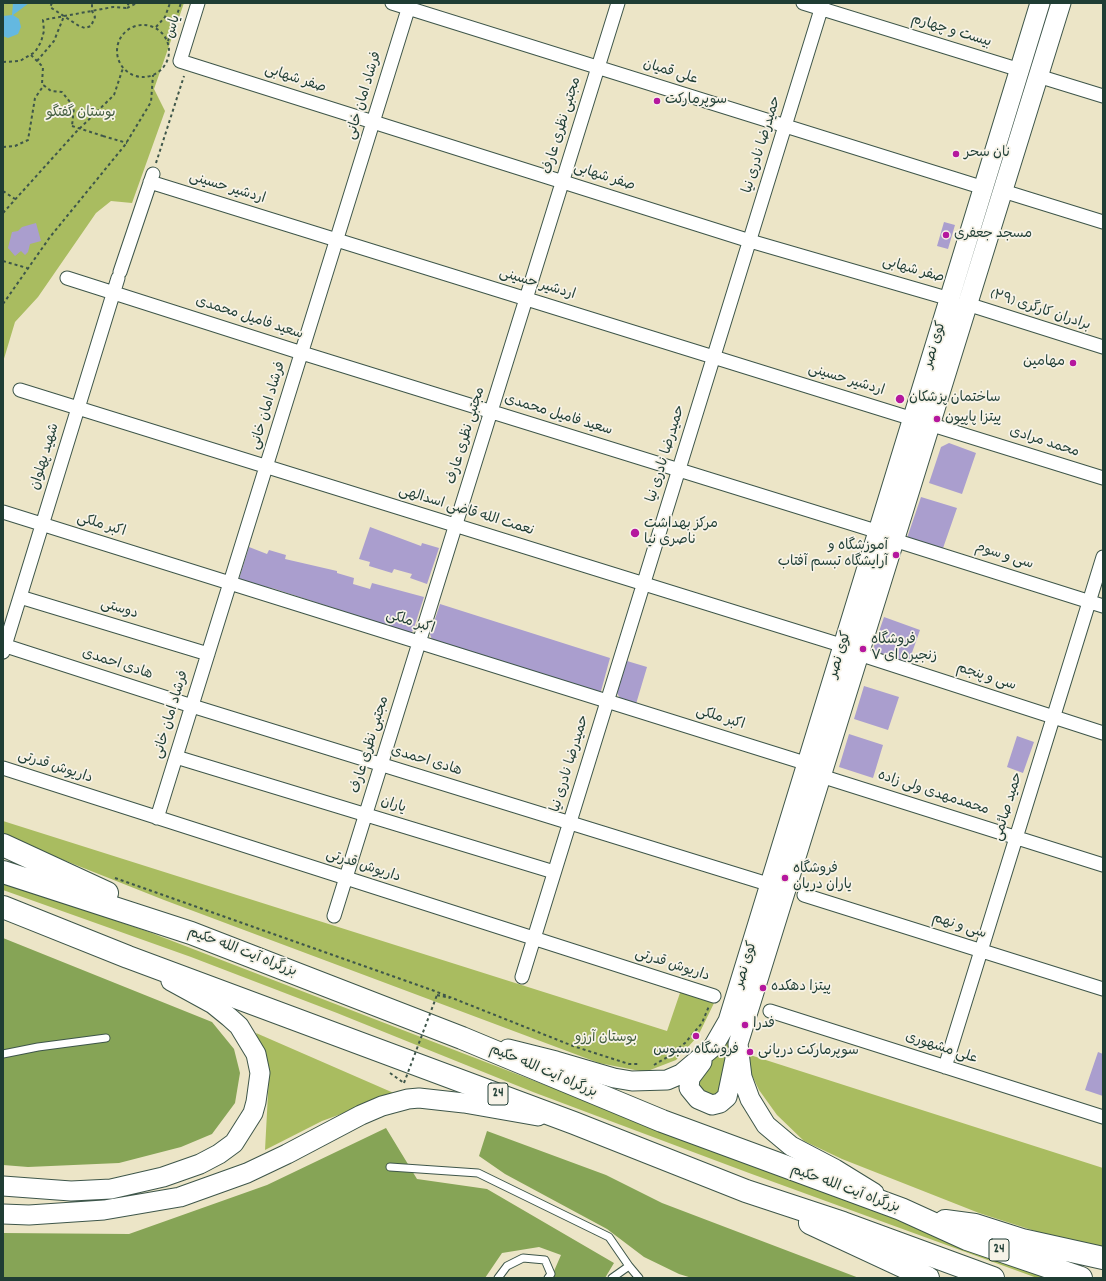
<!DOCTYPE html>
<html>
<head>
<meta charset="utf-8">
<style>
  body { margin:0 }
  #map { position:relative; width:1106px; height:1281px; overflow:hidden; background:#ece5c7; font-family:Dekko,sans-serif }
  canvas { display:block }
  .frame { position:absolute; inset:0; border:4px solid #1f3d34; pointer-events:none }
</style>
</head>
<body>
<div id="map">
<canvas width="1106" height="1281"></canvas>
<div class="frame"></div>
</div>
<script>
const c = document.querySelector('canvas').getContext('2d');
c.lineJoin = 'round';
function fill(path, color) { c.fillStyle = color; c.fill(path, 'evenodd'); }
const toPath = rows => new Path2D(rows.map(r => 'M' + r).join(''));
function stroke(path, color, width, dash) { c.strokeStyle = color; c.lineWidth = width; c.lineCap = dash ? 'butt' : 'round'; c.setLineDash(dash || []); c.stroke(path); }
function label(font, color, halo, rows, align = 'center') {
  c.font = font + ' Dekko,"Playpen Sans Arabic",sans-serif'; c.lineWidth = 3.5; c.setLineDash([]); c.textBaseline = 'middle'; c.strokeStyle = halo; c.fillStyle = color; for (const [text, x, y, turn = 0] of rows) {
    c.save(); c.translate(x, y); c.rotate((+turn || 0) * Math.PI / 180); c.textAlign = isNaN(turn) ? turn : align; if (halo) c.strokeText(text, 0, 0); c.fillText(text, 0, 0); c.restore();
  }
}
fill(toPath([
  [3,3,184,3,154,89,165,111,132,203,111,201,96,213,38,297,15,322,3,362],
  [3,821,667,1031,681,990,715,1001,698,1036,676,1060,645,1072,599,1063,164,900,3,836],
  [3,882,149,932,734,1158,1062,1278,1037,1278,749,1173,533,1092,337,1013,191,957,3,890],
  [730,1030,731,1036,728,1049,726,1084,713,1098,698,1089,698,1076],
  [256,1033,396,1094,322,1121,265,1150,269,1075],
  [747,1054,1103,1168,1103,1247,1063,1240,979,1213,842,1159,804,1141,777,1115,759,1090,751,1073]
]), '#a9bc60');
fill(toPath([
  [3,938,212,1022,234,1049,240,1073,235,1103,212,1134,181,1147,119,1163,28,1167,3,1165],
  [386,1128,417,1179,487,1189,614,1263,605,1278,551,1278,561,1255,539,1247,502,1253,485,1278,3,1278,3,1233,129,1234,267,1185],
  [487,1131,606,1175,662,1203,859,1278,692,1278,679,1274,644,1257,607,1229,505,1174,479,1156]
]), '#86a456');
fill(toPath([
  [13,3,29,3,13,15,19,19,21,27,18,34,8,38,3,36,3,16,12,15]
]), '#64b8e0');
fill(toPath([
  [944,222,955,225,948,249,937,246],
  [36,223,41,241,30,244,28,252,25,255,21,251,15,256,8,248,12,232,18,231,22,227],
  [949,443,976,453,962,494,929,483,941,447],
  [921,497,957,508,942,551,907,538],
  [370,527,421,546,422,543,439,548,427,584,410,578,412,574,394,569,392,573,369,566,370,562,359,559],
  [249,547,267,554,269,550,286,555,285,559,337,571,337,573,354,578,353,584,370,589,372,583,424,597,413,631,410,633,275,589,241,581,239,579],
  [440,604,610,658,601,691,598,692,432,640,430,634],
  [884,617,920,630,908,664,875,653,874,646],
  [627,661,647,667,636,704,621,700,617,693],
  [864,686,899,697,888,730,854,719],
  [849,734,883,745,873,778,839,767],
  [1017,736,1034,742,1023,773,1007,767],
  [1098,1052,1103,1054,1103,1096,1085,1090]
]), '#aa9ece');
const lane = toPath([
  [3,1054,38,1047,106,1038],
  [390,1167,478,1173,609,1237,629,1266,612,1278],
  [629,1266,639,1278],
  [498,1278,507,1266,523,1258,545,1260,551,1274,548,1278]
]);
const street = toPath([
  [198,3,180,61,750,241,950,299],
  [392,3,984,188],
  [803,3,1020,70],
  [1038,76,1103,96],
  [150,182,1103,478],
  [1003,191,1103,222],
  [120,272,153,174],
  [67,278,302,353,879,532,894,540,1103,606],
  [967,304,1103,347],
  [20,390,844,646],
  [3,512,808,764],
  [20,597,208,654],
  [3,645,192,706,771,885],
  [3,652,118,278],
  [859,654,1103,733],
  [176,757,554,872],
  [3,768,714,996],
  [821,776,1103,865],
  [157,818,410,3],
  [804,895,1103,989],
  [334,916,618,3],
  [522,977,823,3],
  [770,1011,1103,1117],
  [945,1067,1103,557]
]);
const secondary = toPath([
  [508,1049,556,1061,614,1078,632,1081,667,1080,681,1074,713,1047,728,1021,1040,3],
  [702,1062,690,1078,689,1088,698,1099,712,1105,720,1103,727,1097,735,1059],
  [3,1186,71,1191,111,1189,163,1177,200,1164,219,1154,234,1143,253,1113,256,1102,260,1073,256,1054,239,1026,229,1017,213,1004,171,981],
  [874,1193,835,1169,791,1146,766,1125,750,1099,742,1077,738,1044,1061,3],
  [3,1214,29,1215,104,1210,180,1197,247,1173,287,1154,361,1115,382,1106,408,1099,419,1098,464,1103,538,1116]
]);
const highway = toPath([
  [3,845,107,893],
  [3,872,191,933,462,1038,662,1121,901,1209,967,1239,1081,1278],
  [3,907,128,957,574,1123,746,1191,843,1223,993,1278],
  [945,1221,975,1225,1022,1240,1103,1258],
  [810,1223,928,1278]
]);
stroke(lane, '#3e564a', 9);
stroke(street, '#3e564a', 15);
stroke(secondary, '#3e564a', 21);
stroke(highway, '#3e564a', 24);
stroke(toPath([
  [52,3,50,7,79,26,85,28,91,26,95,17,92,11,92,3],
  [127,8,137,3],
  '117 51a26 26 0 1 1 52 0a26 26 0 1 1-52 0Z',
  [156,27,165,17,170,3],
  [168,41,181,3],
  [31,55,43,67,42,84,51,91,62,92,74,107,72,126],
  [37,61,54,41,64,16],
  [3,62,20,61,35,52,41,42,44,31,43,20,113,7,126,8,129,3],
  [103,136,127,143],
  [3,147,15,146,28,140,35,98,44,85],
  [156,163,184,76],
  [3,191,15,199],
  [3,213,76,132,114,95,123,68],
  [3,261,27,268],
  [3,304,50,237,125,145,151,102,153,75],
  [115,878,432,990,573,1046,629,1064,638,1064],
  [437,995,450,998],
  [654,1065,669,1056,685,1043,702,1023,709,1006],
  [390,1073,404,1083]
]), '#3e564a', 2, [3, 3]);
stroke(lane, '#fff', 7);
stroke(street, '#fff', 13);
stroke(secondary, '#fff', 19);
stroke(highway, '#fff', 22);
stroke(toPath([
  [72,126,103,136],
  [404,1083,437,995]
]), '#3e564a', 2, [3, 3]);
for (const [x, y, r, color] of [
  [657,101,4,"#b5179e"],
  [956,154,4,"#b5179e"],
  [946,235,4,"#b5179e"],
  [1073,363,4,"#b5179e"],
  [900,399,5,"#b5179e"],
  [937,419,4,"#b5179e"],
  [635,533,5,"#b5179e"],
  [896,555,4,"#b5179e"],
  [863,649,4,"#b5179e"],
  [785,878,4,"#b5179e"],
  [763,988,4,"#b5179e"],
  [745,1025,4,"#b5179e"],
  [696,1036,4,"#b5179e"],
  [750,1052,4,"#b5179e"]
]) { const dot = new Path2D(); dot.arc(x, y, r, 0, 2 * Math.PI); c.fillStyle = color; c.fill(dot); stroke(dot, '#f7f3e8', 1.5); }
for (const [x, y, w] of [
  [498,1094,20],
  [999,1250,20]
]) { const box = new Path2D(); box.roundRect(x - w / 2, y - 11, w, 22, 3); c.fillStyle = '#f7f3e8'; c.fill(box); stroke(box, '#1f3d34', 1); }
label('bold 13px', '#1f3d34', null, [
  ["24",498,1094],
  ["24",999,1250]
]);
label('14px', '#1f3d34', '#f7f3e8', [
  ["یاس",174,27,-73],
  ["بیست و چهارم",951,32,17],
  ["علی قمیان",670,73,17],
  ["صفر شهابی",295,80,18],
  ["فرشاد امان خانی",365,96,-73],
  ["مجتبی نظری عارف",563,126,-73],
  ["حمیدرضا نادری نیا",763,145,-73],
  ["صفر شهابی",604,178,18],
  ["اردشیر حسینی",227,189,17],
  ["صفر شهابی",913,271,16],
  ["اردشیر حسینی",537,285,17],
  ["برادران کارگری (۲۹)",1040,311,18],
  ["سعید فامیل محمدی",249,319,18],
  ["کوی نصر",936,345,-73],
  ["اردشیر حسینی",846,381,17],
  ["فرشاد امان خانی",269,406,-73],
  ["سعید فامیل محمدی",558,416,17],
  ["مجتبی نظری عارف",467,436,-73],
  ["محمد مرادی",1044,443,18],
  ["حمیدرضا نادری نیا",667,454,-73],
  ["شهید پهلوان",46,457,-73],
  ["نعمت الله قاضی اسدالهی",466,512,17],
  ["اکبر ملکی",101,526,17],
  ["سی و سوم",1004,557,18],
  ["دوستی",119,610,17],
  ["اکبر ملکی",410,623,17],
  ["کوی نصر",841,655,-73],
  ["هادی احمدی",117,665,18],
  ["سی و پنجم",986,678,18],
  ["فرشاد امان خانی",172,715,-73],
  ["اکبر ملکی",720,719,17],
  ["مجتبی نظری عارف",371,745,-73],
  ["هادی احمدی",426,762,17],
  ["حمیدرضا نادری نیا",571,764,-73],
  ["داریوش قدرتی",55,768,18],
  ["محمدمهدی ولی زاده",933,794,18],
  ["یاران",393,806,17],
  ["حمید صائمی",1009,807,-73],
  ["داریوش قدرتی",363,867,18],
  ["سی و نهم",959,927,18],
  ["بزرگراه آیت الله حکیم",242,953,21],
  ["کوی نصر",747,965,-73],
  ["داریوش قدرتی",672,966,18],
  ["علی مشهوری",941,1049,18],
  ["بزرگراه آیت الله حکیم",543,1072,23],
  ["بزرگراه آیت الله حکیم",845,1190,20]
]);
label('14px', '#1f3d34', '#f7f3e8', [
  ["سوپرمارکت",665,101],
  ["نان سحر",964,154],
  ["مسجد جعفری",954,235],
  ["مهامین",1065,363,"right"],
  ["ساختمان پزشکان",909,399],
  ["پیتزا پاپیون",945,419],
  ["مرکز بهداشت",644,525],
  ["ناصری نیا",644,541],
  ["آموزشگاه و",888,547,"right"],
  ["آرایشگاه تبسم آفتاب",888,563,"right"],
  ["فروشگاه",871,641],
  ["زنجیره ای ۷",871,657],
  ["فروشگاه",793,870],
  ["یاران دریان",793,886],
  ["پیتزا دهکده",771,988],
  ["فدرا",753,1025],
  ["فروشگاه سبوس",696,1051,"center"],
  ["سوپرمارکت دریانی",758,1052]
], 'left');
label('14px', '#425d3f', '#f7f3e8', [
  ["بوستان گفتگو",81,114],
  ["بوستان آرزو",606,1039]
]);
</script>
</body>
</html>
